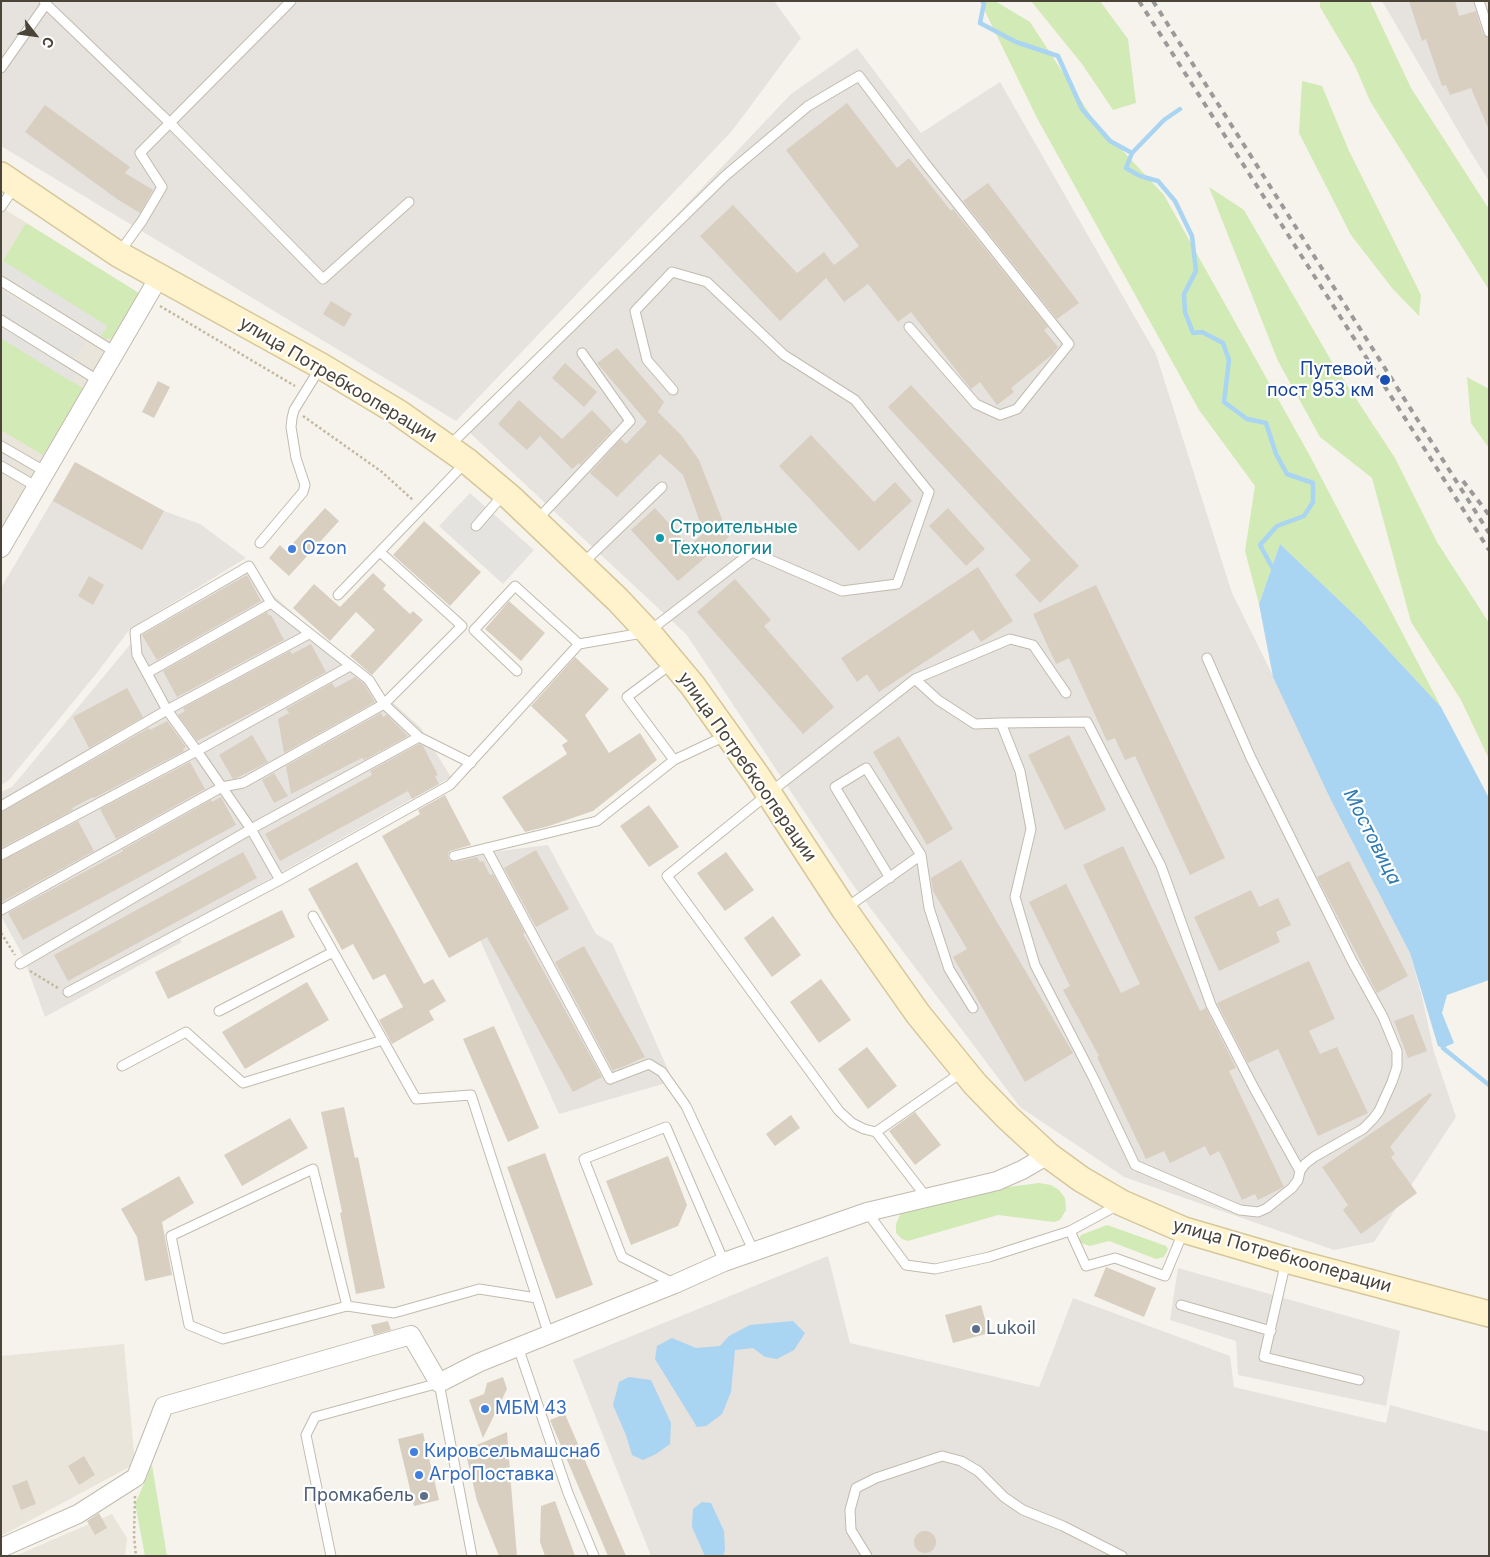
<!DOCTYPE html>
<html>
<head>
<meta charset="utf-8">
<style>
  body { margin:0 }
  #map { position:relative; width:1490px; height:1557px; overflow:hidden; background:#f6f3ec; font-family:Inter,sans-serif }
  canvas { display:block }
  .frame { position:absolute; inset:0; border:2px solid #4b4439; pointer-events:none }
  .north { position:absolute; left:10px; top:10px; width:50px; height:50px; -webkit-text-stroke:4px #fff; paint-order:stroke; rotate:120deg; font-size:14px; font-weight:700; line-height:20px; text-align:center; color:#4b4439 }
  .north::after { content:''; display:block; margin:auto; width:18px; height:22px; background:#4b4439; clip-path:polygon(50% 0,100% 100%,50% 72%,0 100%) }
</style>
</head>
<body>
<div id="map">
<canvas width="1490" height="1557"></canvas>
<div class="frame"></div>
<div class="north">С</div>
</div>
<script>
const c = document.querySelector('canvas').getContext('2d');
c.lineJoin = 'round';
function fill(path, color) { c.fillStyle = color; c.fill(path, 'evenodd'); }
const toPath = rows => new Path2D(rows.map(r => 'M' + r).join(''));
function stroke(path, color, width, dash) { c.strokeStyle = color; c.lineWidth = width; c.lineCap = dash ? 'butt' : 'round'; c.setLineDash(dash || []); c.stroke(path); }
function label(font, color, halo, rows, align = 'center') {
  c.font = font + ' Inter,sans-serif'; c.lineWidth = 4.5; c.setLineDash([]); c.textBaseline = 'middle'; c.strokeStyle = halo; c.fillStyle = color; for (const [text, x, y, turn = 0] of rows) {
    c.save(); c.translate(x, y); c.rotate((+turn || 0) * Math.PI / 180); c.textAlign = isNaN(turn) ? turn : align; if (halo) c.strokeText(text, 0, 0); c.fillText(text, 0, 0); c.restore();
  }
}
fill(toPath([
  [1,207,142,295,1,540],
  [124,1344,135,1464,1,1536,1,1356],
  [112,1514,127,1538,125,1556,15,1556]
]), '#eae5da');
fill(toPath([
  [1,1,774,1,801,38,732,131,456,421,1,146],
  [1382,1,1489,1,1489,181,1467,146],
  [857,48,921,133,1000,82,1156,354,1232,593,1410,953,1422,997,1434,1052,1456,1117,1374,1242,1334,1250,1124,1177,1020,1107,853,885,686,634,470,433,791,94],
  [75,462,164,511,200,524,246,558,130,629,96,674,9,780,1,785,1,588],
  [244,569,420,727,451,777,176,931,182,942,45,1017,23,956,1,916,1,792,12,787,138,635],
  [548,845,596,934,612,943,673,1081,559,1114,445,863,500,851],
  [828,1256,850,1343,1039,1387,1073,1298,1230,1356,1234,1387,1386,1423,1390,1405,1489,1432,1489,1556,651,1556,573,1360],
  [1178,1268,1400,1331,1386,1406,1238,1375,1236,1341,1170,1320]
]), '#e6e2dd');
fill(toPath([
  [980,1,995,1,1030,22,1093,119,1164,195,1310,456,1441,707,1361,621,1280,544,1259,604,1245,551,1255,486,1199,410,1037,118],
  [1031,1,1100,1,1128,39,1136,103,1113,110,1082,64],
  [1320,1,1370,1,1411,88,1489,209,1489,290,1370,101,1355,66,1320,7],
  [1302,81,1322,86,1349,151,1421,295,1419,316,1392,288,1351,235,1299,133],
  [1209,187,1244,210,1332,362,1395,458,1437,542,1489,623,1489,759,1461,700,1411,622,1372,478,1320,437,1278,361],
  [26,223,142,295,115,338,106,339,101,336,107,326,3,261],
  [1,338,84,389,43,455,1,430],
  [1467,377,1489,389,1489,448,1471,423],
  [1039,1183,1051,1185,1059,1190,1065,1198,1066,1210,1060,1220,1054,1222,998,1215,908,1241,902,1239,896,1233,896,1224,901,1212,1008,1187],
  [1107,1225,1166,1246,1168,1249,1164,1257,1156,1259,1109,1241,1090,1246,1081,1243,1079,1239,1081,1235],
  [152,1465,167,1556,145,1556,135,1504]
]), '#d2eab5');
fill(toPath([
  [3,261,107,326,101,336,1,273,1,263],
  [1,290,85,342,75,359,1,313],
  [1,326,77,374,72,382,1,338],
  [1,450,15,457,9,467,1,462],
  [470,493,534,550,503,584,439,526]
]), '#e5e3e0');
fill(toPath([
  [1280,544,1361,621,1441,707,1489,798,1489,980,1447,995,1442,1013,1454,1043,1443,1048,1438,1046,1410,953,1331,800,1273,677,1259,604],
  [793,1321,805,1333,794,1350,777,1359,765,1357,753,1348,735,1350,731,1392,722,1414,706,1426,697,1427,655,1359,657,1346,672,1338,696,1348,720,1346,729,1336,750,1325],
  [629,1377,651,1380,671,1423,670,1444,656,1454,643,1460,632,1455,626,1435,613,1405,619,1382],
  [702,1502,711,1503,724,1531,725,1550,723,1556,705,1556,692,1527,693,1509]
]), '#a9d4f2');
stroke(toPath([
  [982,1,984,3,980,23,1016,42,1058,56,1082,109,1110,141,1132,153,1126,168,1140,176,1158,181,1175,201,1192,236,1196,271,1184,294,1185,312,1193,333,1202,332,1223,343,1229,360,1224,402,1247,419,1266,423,1276,454,1287,474,1313,483,1313,502,1304,516,1277,526,1260,545,1272,567,1276,568],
  [1132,153,1164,120,1180,109],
  [1443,1044,1443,1048,1489,1085]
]), '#a9d4f2', 4.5);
fill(toPath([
  [1409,1,1455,1,1459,16,1476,11,1483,34,1489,38,1489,130,1471,88,1450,95,1446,85,1442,86,1426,39,1422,41],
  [847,103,897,168,909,158,951,211,953,209,1048,327,1044,330,1058,347,1053,354,1011,388,1014,392,997,405,980,382,971,389,911,312,898,322,868,284,844,302,826,278,780,321,700,236,733,205,797,273,824,252,834,265,859,246,786,150],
  [45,105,130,167,125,173,153,190,140,213,117,199,25,132],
  [988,183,1079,303,1057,319,963,201],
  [331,301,352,314,344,327,323,314],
  [617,348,664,402,658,412,681,435,699,460,729,537,678,581,631,530,655,508,689,546,704,533,683,475,660,454,617,497,590,473,621,439,626,444,647,422,597,363],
  [565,363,597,392,584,407,552,378],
  [158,381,170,387,154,418,142,412],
  [911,385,1079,566,1040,603,1015,575,1031,560,888,407],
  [519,400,562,439,592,410,612,431,580,465,579,463,572,469,540,436,527,450,498,424],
  [811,435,874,502,895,482,912,501,859,551,779,466],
  [75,462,164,511,142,550,53,501],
  [325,508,339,521,289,576,269,558,280,545,286,551],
  [948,508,985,549,966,566,929,526],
  [424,521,481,572,450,606,393,555],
  [978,567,1013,621,981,642,973,630,879,692,867,674,857,682,841,658],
  [373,573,386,585,383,589,410,614,413,611,423,620,372,675,350,656,375,630,356,612,330,641,293,608,314,584,340,607],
  [247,575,261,601,157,660,142,635],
  [89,576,104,585,93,605,78,596],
  [735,579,771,620,764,626,834,707,803,734,697,612],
  [1096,585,1225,858,1190,875,1135,756,1125,760,1115,738,1107,741,1069,658,1056,664,1033,614],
  [509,601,545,633,521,661,485,629],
  [267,612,269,616,271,615,284,640,177,697,163,671],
  [311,644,326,672,280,698,197,741,178,715,185,711,183,708,290,651,292,654],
  [575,657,609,689,585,715,609,753,640,733,657,760,593,811,549,826,525,832,502,797,567,754,562,745,568,741,531,706],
  [355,677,364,684,375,702,284,753,278,719,289,713,286,709,332,683,335,688],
  [127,688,143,717,89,748,73,717],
  [381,713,383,717,387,715,408,736,364,760,362,758,291,794,286,766],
  [167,721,186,747,183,749,184,751,94,798,93,797,72,808,73,810,1,848,1,812,149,728,150,730],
  [252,735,268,762,239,777,233,779,219,755],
  [1069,735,1106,810,1065,830,1028,755],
  [899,736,953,829,927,845,873,752],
  [419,744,423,746,438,775,435,776,439,784,412,799,408,791,280,861,265,834,372,775,370,771],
  [190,762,205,789,116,839,100,809],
  [274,773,288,796,274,803,262,780],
  [445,795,471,845,450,851,448,855,449,860,455,862,477,857,480,862,483,861,490,875,493,874,525,933,523,934,602,1077,573,1092,487,937,449,958,382,836,420,814,418,810],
  [221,797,236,825,23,940,8,913,123,851,122,850,211,800,212,802],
  [649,805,679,847,649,867,620,826],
  [78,821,94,851,2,902,1,861],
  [1123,846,1200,1011,1206,1008,1236,1068,1229,1071,1284,1187,1258,1200,1255,1194,1242,1200,1219,1151,1210,1156,1205,1146,1170,1163,1164,1151,1146,1159,1097,1057,1099,1056,1063,990,1070,986,1029,902,1066,884,1121,993,1140,984,1083,865],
  [536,850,569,909,536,927,504,868],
  [243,852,257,878,68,981,54,955],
  [726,852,754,890,725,911,697,873],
  [961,860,1073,1053,1025,1082,953,957,967,949,933,891,931,878],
  [1349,861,1408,976,1377,993,1317,877],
  [357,862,424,984,433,979,446,1001,429,1011,434,1020,392,1044,379,1020,403,1007,385,974,373,980,353,944,342,950,308,889],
  [1251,890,1259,907,1278,898,1291,925,1276,932,1280,942,1219,971,1194,917],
  [282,910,295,937,168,999,155,972],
  [773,916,801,955,772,977,744,938],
  [584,946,645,1057,618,1069,617,1068,613,1071,555,962],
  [1309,961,1335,1019,1309,1031,1320,1054,1337,1047,1368,1113,1318,1136,1278,1049,1248,1063,1217,1003],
  [821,979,851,1020,819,1043,790,1002],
  [307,982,329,1020,245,1069,222,1032],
  [1413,1014,1427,1051,1408,1058,1394,1021],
  [494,1026,539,1128,508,1142,463,1039],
  [867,1047,897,1086,868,1109,838,1069],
  [1430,1093,1432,1095,1390,1147,1395,1154,1391,1157,1417,1193,1361,1234,1343,1210,1348,1205,1322,1167],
  [344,1107,355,1158,358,1157,385,1288,356,1294,340,1213,342,1212,321,1112],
  [915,1112,941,1145,915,1165,889,1131],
  [791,1115,800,1128,775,1146,766,1134],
  [290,1118,308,1148,242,1186,224,1155],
  [545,1153,593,1285,556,1299,507,1167],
  [668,1156,687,1205,678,1226,631,1245,606,1181],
  [179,1176,194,1203,162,1222,172,1275,145,1281,137,1237,121,1209],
  [1106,1267,1156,1288,1144,1317,1094,1296],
  [981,1305,989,1333,953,1343,945,1315],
  [388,1321,391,1330,374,1335,371,1325],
  [503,1377,507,1389,483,1438,469,1400,484,1394,487,1383],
  [565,1414,626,1556,608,1556,550,1420],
  [507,1432,511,1485,517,1556,499,1556,477,1501,465,1450],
  [423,1433,439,1500,414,1506,398,1439],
  [84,1456,95,1475,79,1485,68,1466],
  [27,1480,36,1504,21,1510,12,1486],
  [555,1501,575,1556,545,1556,540,1542,541,1506],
  [99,1513,107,1528,95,1535,87,1521],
  '914 1542a11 11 0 1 1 22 0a11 11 0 1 1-22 0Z'
]), '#d8cfc1');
const lane = toPath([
  [1479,1,1489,32],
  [46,4,170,123,323,279,409,202],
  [1,68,46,4,44,1],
  [1,207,15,186],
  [119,253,142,221,162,187,140,153,291,1],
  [1,281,115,352],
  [1,320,99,381],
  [1,446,46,472],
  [448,447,725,176,808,106,859,76,924,162,1069,344,1017,409,1000,415,976,404,909,327],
  [1,466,37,487],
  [536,521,630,421,582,353],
  [476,526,503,495],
  [260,543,303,492,305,485,296,458,291,427,292,418,294,410,320,368],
  [582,564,662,487],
  [338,595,466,462],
  [1207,658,1251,758,1352,961,1383,1017,1397,1051,1397,1067,1392,1082,1379,1111,1373,1119,1363,1129,1314,1157,1305,1164,1300,1171],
  [671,664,627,697,674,760],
  [517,671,474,630,515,586,579,644,648,632,752,552,842,591,897,584,929,492,855,400,784,355,707,282,672,272,635,311,647,360,673,390],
  [147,673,271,603],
  [915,679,938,700,975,724,1001,723,1087,722,1161,866,1211,1005,1255,1090,1300,1171,1298,1180,1292,1188,1267,1208,1258,1212,1240,1210,1135,1165,1094,1079,1035,965,1015,897,1031,829,1020,771,1001,723],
  [419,737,251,829,197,751,167,710,137,655,135,632,249,566,271,603,369,680,384,704,419,737,471,763],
  [1,806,167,710,309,634],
  [486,848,610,1079,649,1064,662,1072,686,1106,754,1252],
  [1,855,197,751,350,666],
  [454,856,597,821,674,760,725,736],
  [890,878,835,787,866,768,921,855,929,908,949,969,973,1008],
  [846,908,921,855],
  [1,910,222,787,243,783,384,704,462,626,380,552],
  [313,916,416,1099,471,1095,549,1335],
  [20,964,251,829,280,880],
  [68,992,280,880,450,785,579,644],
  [219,1011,333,952],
  [122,1066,186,1032,243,1083,383,1040],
  [876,1132,962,1072],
  [927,1198,876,1132,864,1129,852,1123,839,1111,667,876,768,794,915,679,1010,639,1033,645,1066,693],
  [867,1212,906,1265,935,1269,989,1257,1070,1231,1118,1205],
  [1070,1231,1086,1266,1115,1258,1165,1276,1184,1230],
  [1286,1261,1264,1357,1359,1380],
  [675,1284,622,1257,584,1159,666,1127,724,1262],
  [1181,1305,1271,1331],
  [347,1306,223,1339,189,1325,171,1236,313,1169,347,1306,394,1313,479,1289,537,1298],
  [518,1347,568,1493,594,1556],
  [331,1556,306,1435,315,1417,439,1383,472,1556],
  [867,1556,851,1530,850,1510,856,1488,876,1478,942,1456,961,1461,978,1471,1004,1497,1023,1510,1063,1526,1122,1556]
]);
const street = toPath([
  [1,548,159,277],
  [1,1548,78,1514,136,1477,164,1406,411,1335,439,1383,478,1363,675,1284,724,1262,867,1212,997,1181,1022,1170,1048,1155]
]);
const secondary = toPath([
  [1,175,118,254,321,366,399,413,467,461,511,498,618,600,648,632,693,686,758,777,844,909,918,1014,975,1084,1007,1117,1048,1155,1081,1179,1122,1203,1184,1230,1286,1260,1489,1314]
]);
stroke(lane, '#c2bbae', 11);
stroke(street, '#c2bbae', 20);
stroke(secondary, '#d6c79b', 28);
stroke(toPath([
  [160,306,295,386],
  [303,416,382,472,414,501],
  [1,933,15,955],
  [30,971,58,988],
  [135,1496,134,1536,136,1556]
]), '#c4b79f', 2.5, [2.5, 2.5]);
stroke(lane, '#fff', 9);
stroke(street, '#fff', 18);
stroke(secondary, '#fff3cd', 25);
stroke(toPath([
  [1139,1,1489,550],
  [1153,1,1489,533],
  [1463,481,1489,515]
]), '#9a9a9a', 4, [6, 6]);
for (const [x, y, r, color] of [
  [1385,380,6,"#1a4fb4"],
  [660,538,5,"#0f9aa8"],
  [292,549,5,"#3f7fe0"],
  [976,1329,5,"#5c6f8a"],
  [485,1409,5,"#3f7fe0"],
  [414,1452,5,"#3f7fe0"],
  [419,1475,5,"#3f7fe0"],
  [424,1496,5,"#5c6f8a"]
]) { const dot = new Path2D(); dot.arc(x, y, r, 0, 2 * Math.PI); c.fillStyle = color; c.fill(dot); stroke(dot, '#fff', 2); }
label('18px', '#164399', '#fff', [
  ["Путевой",1374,370],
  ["пост 953 км",1374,391]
], 'right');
label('18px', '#4b4439', '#fff', [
  ["улица Потребкооперации",338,380,31],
  ["улица Потребкооперации",747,767,55],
  ["улица Потребкооперации",1282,1256,16]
]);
label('18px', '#0d838f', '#fff', [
  ["Строительные",670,528],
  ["Технологии",670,549]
], 'left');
label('18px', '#366cbe', '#fff', [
  ["Ozon",302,549],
  ["МБМ 43",495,1409],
  ["Кировсельмашснаб",424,1452],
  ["АгроПоставка",429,1475]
], 'left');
label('18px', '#4e5e75', '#fff', [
  ["Lukoil",986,1329],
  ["Промкабель",414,1496,"right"]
], 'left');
label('italic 19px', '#2e7ab2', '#fff', [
  ["Мостовица",1372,837,63]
]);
</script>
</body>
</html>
